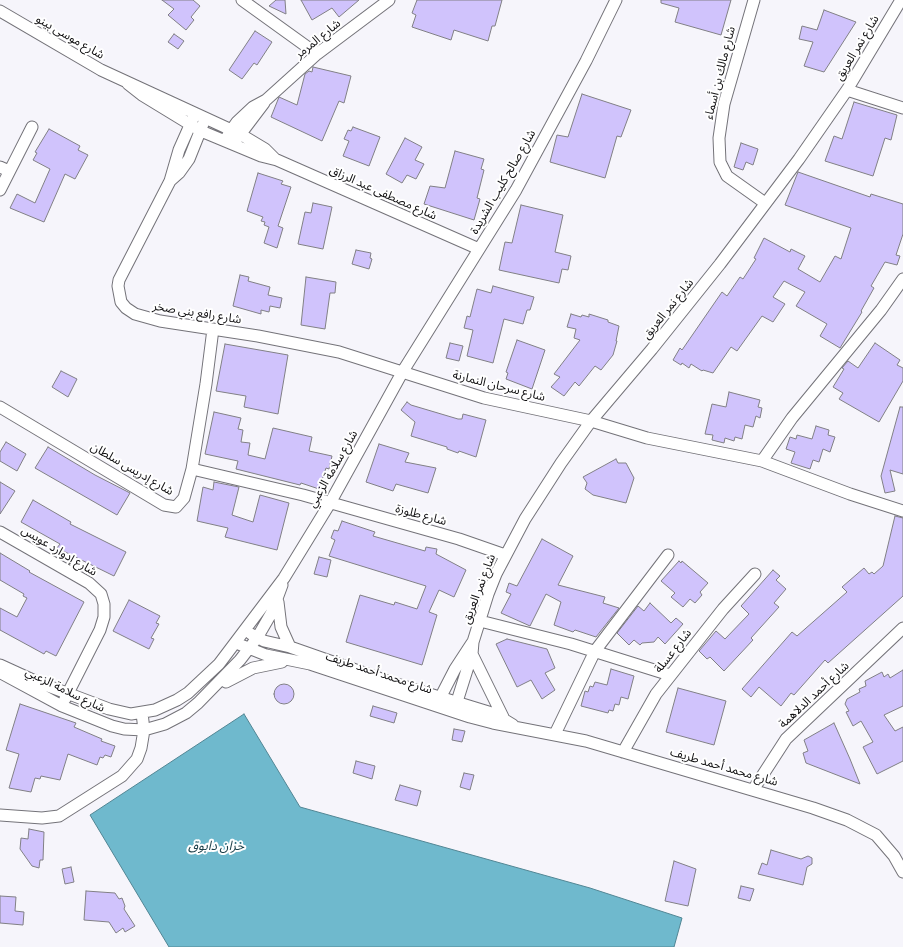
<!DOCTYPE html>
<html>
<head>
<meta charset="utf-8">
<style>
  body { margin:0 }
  canvas { display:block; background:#f6f5fb }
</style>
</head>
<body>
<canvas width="903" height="947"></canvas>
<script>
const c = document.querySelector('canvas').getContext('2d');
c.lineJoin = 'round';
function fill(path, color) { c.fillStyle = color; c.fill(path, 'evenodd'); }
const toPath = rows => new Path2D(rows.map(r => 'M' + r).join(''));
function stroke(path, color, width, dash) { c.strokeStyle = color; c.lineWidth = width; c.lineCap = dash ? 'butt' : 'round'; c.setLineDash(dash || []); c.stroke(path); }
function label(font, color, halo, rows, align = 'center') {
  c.font = font + ' Cabin,"Noto Sans Arabic",sans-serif'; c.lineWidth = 4; c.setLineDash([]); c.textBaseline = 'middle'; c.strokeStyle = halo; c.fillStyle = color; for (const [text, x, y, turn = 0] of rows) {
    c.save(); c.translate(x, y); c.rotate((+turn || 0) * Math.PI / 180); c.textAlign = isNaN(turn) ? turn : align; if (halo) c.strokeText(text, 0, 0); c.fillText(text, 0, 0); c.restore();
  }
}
const water = toPath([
  [244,714,300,807,590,888,682,918,674,947,169,947,90,815,244,714]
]);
fill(water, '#6fb9cd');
stroke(water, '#528694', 1);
const building = toPath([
  [162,0,193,0,200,6,191,17,194,20,186,30,168,15,174,9,162,0],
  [276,0,285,0,286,14,269,6,276,0],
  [301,0,359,0,339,17,332,8,312,20,301,0],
  [417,0,502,0,495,26,492,26,488,41,454,30,451,40,412,27,416,15,412,13,417,0],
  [661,0,731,0,721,35,675,22,679,8,661,3,661,0],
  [824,10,856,22,824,72,804,66,813,42,799,39,802,26,817,30,824,10],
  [255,31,272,42,257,65,254,63,242,79,229,70,255,31],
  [174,34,184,41,178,49,168,42,174,34],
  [313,67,351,76,344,103,339,101,322,141,271,117,279,97,297,105,305,74,309,71,312,72,313,67],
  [582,94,631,110,621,137,617,136,605,178,550,162,557,135,568,137,582,94],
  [854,102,897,115,891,140,885,138,873,176,825,161,834,136,842,139,854,102],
  [353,127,380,137,369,166,343,156,349,141,344,139,348,130,351,131,353,127],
  [49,129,80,146,78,150,88,155,75,179,65,174,44,222,10,208,17,194,35,203,50,169,33,160,37,153,35,152,49,129],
  [405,138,422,147,415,160,424,164,416,179,407,175,402,183,386,174,405,138],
  [741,143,758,149,753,165,746,162,743,170,734,167,741,143],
  [455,151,484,159,481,169,484,170,477,198,480,199,474,220,424,204,430,186,445,188,455,151],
  [798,172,870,197,871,194,903,204,903,234,896,255,900,256,897,265,885,262,871,286,874,288,861,311,862,312,840,348,820,336,827,324,796,306,805,292,784,281,773,297,785,304,773,322,762,316,737,351,731,347,713,373,703,370,702,371,691,364,689,368,682,363,681,365,673,360,680,348,682,350,722,292,727,296,740,277,743,279,756,259,754,258,764,238,790,252,791,249,805,256,798,269,820,282,835,256,841,259,851,228,785,205,798,172],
  [258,173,283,181,281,184,291,187,278,226,283,228,277,248,264,243,269,227,264,225,265,222,261,221,263,217,247,211,258,173],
  [313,203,332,207,323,249,298,244,305,212,311,213,313,203],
  [521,205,563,215,555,252,571,256,568,270,562,269,559,283,499,270,505,242,512,243,521,205],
  [356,250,371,253,370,258,372,259,369,269,352,264,356,250],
  [240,275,249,277,248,281,270,287,268,295,282,298,280,308,270,306,269,312,261,310,261,314,233,306,240,275],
  [306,277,336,282,335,293,330,293,325,329,301,325,306,277],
  [493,286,534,297,530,310,527,310,523,324,504,319,493,363,467,356,473,330,464,328,467,316,470,317,477,289,491,293,493,286],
  [571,314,581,317,582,315,589,317,589,314,608,320,608,322,619,326,616,341,617,341,613,355,601,370,595,366,579,386,575,382,564,396,551,387,560,377,554,374,580,340,574,338,576,329,567,327,571,314],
  [517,340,545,350,532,389,506,379,508,373,506,372,517,340],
  [450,343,463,346,459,361,446,358,450,343],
  [875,343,900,360,897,365,903,368,903,381,879,422,839,399,843,393,833,387,844,369,842,368,848,361,858,368,875,343],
  [225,344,288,355,278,414,244,407,246,396,216,391,225,344],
  [61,371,77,379,68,397,52,387,61,371],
  [729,392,760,400,758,407,762,408,760,418,756,416,753,427,745,425,742,439,735,437,734,441,725,438,724,443,712,440,713,435,705,434,712,404,726,407,729,392],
  [407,402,411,405,458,419,462,419,463,414,486,420,476,457,459,451,458,453,447,449,447,447,411,436,415,422,401,410,407,402],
  [900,407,903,407,903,474,890,470,895,491,885,493,881,476,900,407],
  [214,412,241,418,238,429,243,430,241,442,250,443,248,455,265,459,273,428,312,437,309,451,332,456,329,469,326,468,319,489,301,483,300,485,236,469,238,461,205,454,214,412],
  [816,426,829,430,828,435,835,437,830,452,823,449,819,462,813,460,810,469,791,463,795,452,786,449,790,437,796,439,797,435,812,439,816,426],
  [6,442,26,454,17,471,0,461,0,452,6,442],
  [379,444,409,453,405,462,436,468,428,493,396,484,393,491,366,482,379,444],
  [48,447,95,475,130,493,117,515,35,468,48,447],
  [616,459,618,463,626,463,634,478,626,503,593,495,585,489,587,483,583,477,616,459],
  [0,482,15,491,0,514,0,482],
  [214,482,239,487,232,515,253,522,260,495,289,503,277,550,225,537,228,528,197,521,203,487,213,490,214,482],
  [33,500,71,522,70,524,126,552,114,576,57,548,60,544,21,522,33,500],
  [895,516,903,518,903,596,828,663,825,660,794,695,791,693,781,706,759,687,751,697,742,689,792,632,797,636,847,592,842,587,864,568,869,574,872,572,874,574,883,566,895,516],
  [342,521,375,532,373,536,425,551,426,547,437,549,436,554,466,570,454,597,439,590,429,612,437,615,422,665,346,642,360,595,394,605,395,602,417,609,426,586,329,556,335,540,331,538,334,530,338,531,342,521],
  [542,539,573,556,558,585,605,597,603,603,619,608,596,637,575,630,573,632,554,625,561,602,546,594,530,626,501,613,511,594,506,592,509,583,517,586,542,539],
  [0,553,30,571,29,572,84,602,56,656,46,651,44,654,0,630,0,608,17,617,27,598,23,596,24,594,0,580,0,553],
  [319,557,331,560,327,577,314,574,319,557],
  [679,561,681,563,682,561,708,583,700,592,702,595,695,603,690,599,683,607,671,597,675,593,661,581,679,561],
  [773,570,780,576,776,580,786,589,774,603,779,607,751,638,753,640,724,671,710,657,707,659,699,651,716,631,725,639,749,614,741,606,773,570],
  [129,600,160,616,156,623,159,624,151,638,154,639,149,649,113,631,129,600],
  [650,603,671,623,676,618,683,624,665,644,658,637,654,642,642,643,640,645,634,640,629,645,617,633,638,606,644,611,650,603],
  [507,639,547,649,555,668,545,673,555,690,542,699,531,680,517,687,496,644,507,639],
  [611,669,634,676,628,699,621,697,619,705,615,704,613,711,609,710,608,713,581,706,585,691,588,692,590,686,593,687,595,682,607,685,611,669],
  [903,670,903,706,884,715,895,731,903,727,903,761,877,774,863,747,873,742,861,721,853,726,846,712,849,711,845,704,847,699,860,692,859,689,866,686,865,681,882,672,884,677,888,674,890,678,903,670],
  '274 694a10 10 0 1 1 20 0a10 10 0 1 1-20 0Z',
  [678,688,726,701,714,745,666,732,678,688],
  [20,704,76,723,74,727,102,739,101,741,115,746,111,757,105,755,103,758,100,757,97,765,68,754,60,780,41,776,40,779,35,778,31,792,9,788,19,754,6,750,20,704],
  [373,706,397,713,394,723,370,716,373,706],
  [834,723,850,759,860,784,806,763,803,753,808,751,804,740,834,723],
  [454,729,465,731,462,742,452,740,454,729],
  [356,761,375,766,372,779,353,773,356,761],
  [464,773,474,775,470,790,460,787,464,773],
  [400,785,421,791,417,806,395,800,400,785],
  [29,829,44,832,43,860,40,860,39,868,32,866,20,849,21,838,28,839,29,829],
  [771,850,801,859,808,856,812,858,812,864,807,867,803,885,758,874,762,863,767,865,771,850],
  [674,861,696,869,688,906,665,901,674,861],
  [71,867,74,882,65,884,62,869,71,867],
  [741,886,754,889,750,901,738,898,741,886],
  [86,891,115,893,119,899,122,898,125,906,124,909,135,926,125,932,123,928,116,933,109,922,84,920,86,891],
  [0,896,16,897,15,911,24,912,23,925,0,923,0,896]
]);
fill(building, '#d0c3fc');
stroke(building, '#818085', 1);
const street = toPath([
  [242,0,317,54],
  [754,0,724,104,719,138,720,162,727,176,765,203],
  [0,11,101,70,240,134,265,149,275,159],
  [128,84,142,95,201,131,261,156,277,160,479,249],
  [847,90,903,108],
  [195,114,179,150,170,181,119,280,118,286,121,302,126,308,135,314,160,321,258,336,339,352,484,398,591,421,647,438,762,461,850,494,903,511],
  [228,135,237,122,253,107,266,100,317,54,389,0],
  [236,140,264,103],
  [0,167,9,171],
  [170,181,179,173,189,159,203,124],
  [0,190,32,127],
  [0,407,164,505,176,507,184,498,192,469,206,384,213,329],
  [762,461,792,418,881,310,903,279],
  [192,469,303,495,459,539,505,555],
  [0,532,89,583,101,594,104,604,104,617,100,630,65,699],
  [278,602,281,627,290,647],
  [480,621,571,644,670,675],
  [251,634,264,641,290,647,387,681,495,714,513,725],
  [236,643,266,655,310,664,470,717,493,723,586,741,813,808,847,820,876,835,894,856,903,872],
  [472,654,503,717],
  [0,665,35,681,109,709,131,714,155,710,177,700,188,693,219,664,284,578,330,503,403,371,516,190,586,61,616,0],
  [1,673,62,706,112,726,124,729,144,730,165,724,186,713,198,703,240,660,257,638,272,612,282,585],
  [226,682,253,668,282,662],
  [438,702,455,669,472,643],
  [454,711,472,654,473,642,488,594,496,574,525,519,561,463,591,421,652,349,720,264,799,159,847,90,901,0],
  [555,734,595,651,668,555],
  [623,752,656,694,723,609,755,574],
  [753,790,786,739,903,628],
  [0,815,42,818,59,816,122,776,137,759,141,748,144,730,142,713]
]);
stroke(street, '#747379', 13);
stroke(street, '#fff', 11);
label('12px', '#0f0e10', '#fff', [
  ["شارع موسى بينو",70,37,30],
  ["شارع المرمر",318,39,-39],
  ["شارع نمر العريق",857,48,-59],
  ["شارع مالك بن أسماء",720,73,-76],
  ["شارع صالح كليب الشريدة",503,182,-60],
  ["شارع مصطفى عبد الرزاق",383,193,24],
  ["شارع نمر العريق",668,309,-51],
  ["شارع رافع بني صخر",197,313,9],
  ["شارع سرحان النمارنة",499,386,14],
  ["شارع إدريس سلطان",132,469,30],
  ["شارع سلامة الزعبي",333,469,-60],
  ["شارع طلوزة",421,515,15],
  ["شارع إدوارد عويس",59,551,31],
  ["شارع نمر العريق",479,589,-69],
  ["شارع عسلة",673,651,-52],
  ["شارع محمد أحمد طريف",379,673,18],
  ["شارع سلامة الزعبي",65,690,26],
  ["شارع أحمد الدلاهمة",814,695,-43],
  ["شارع محمد أحمد طريف",724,767,16]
]);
label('italic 13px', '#1b3e48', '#fff', [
  ["خزان دابوق",216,846]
]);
</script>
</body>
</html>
